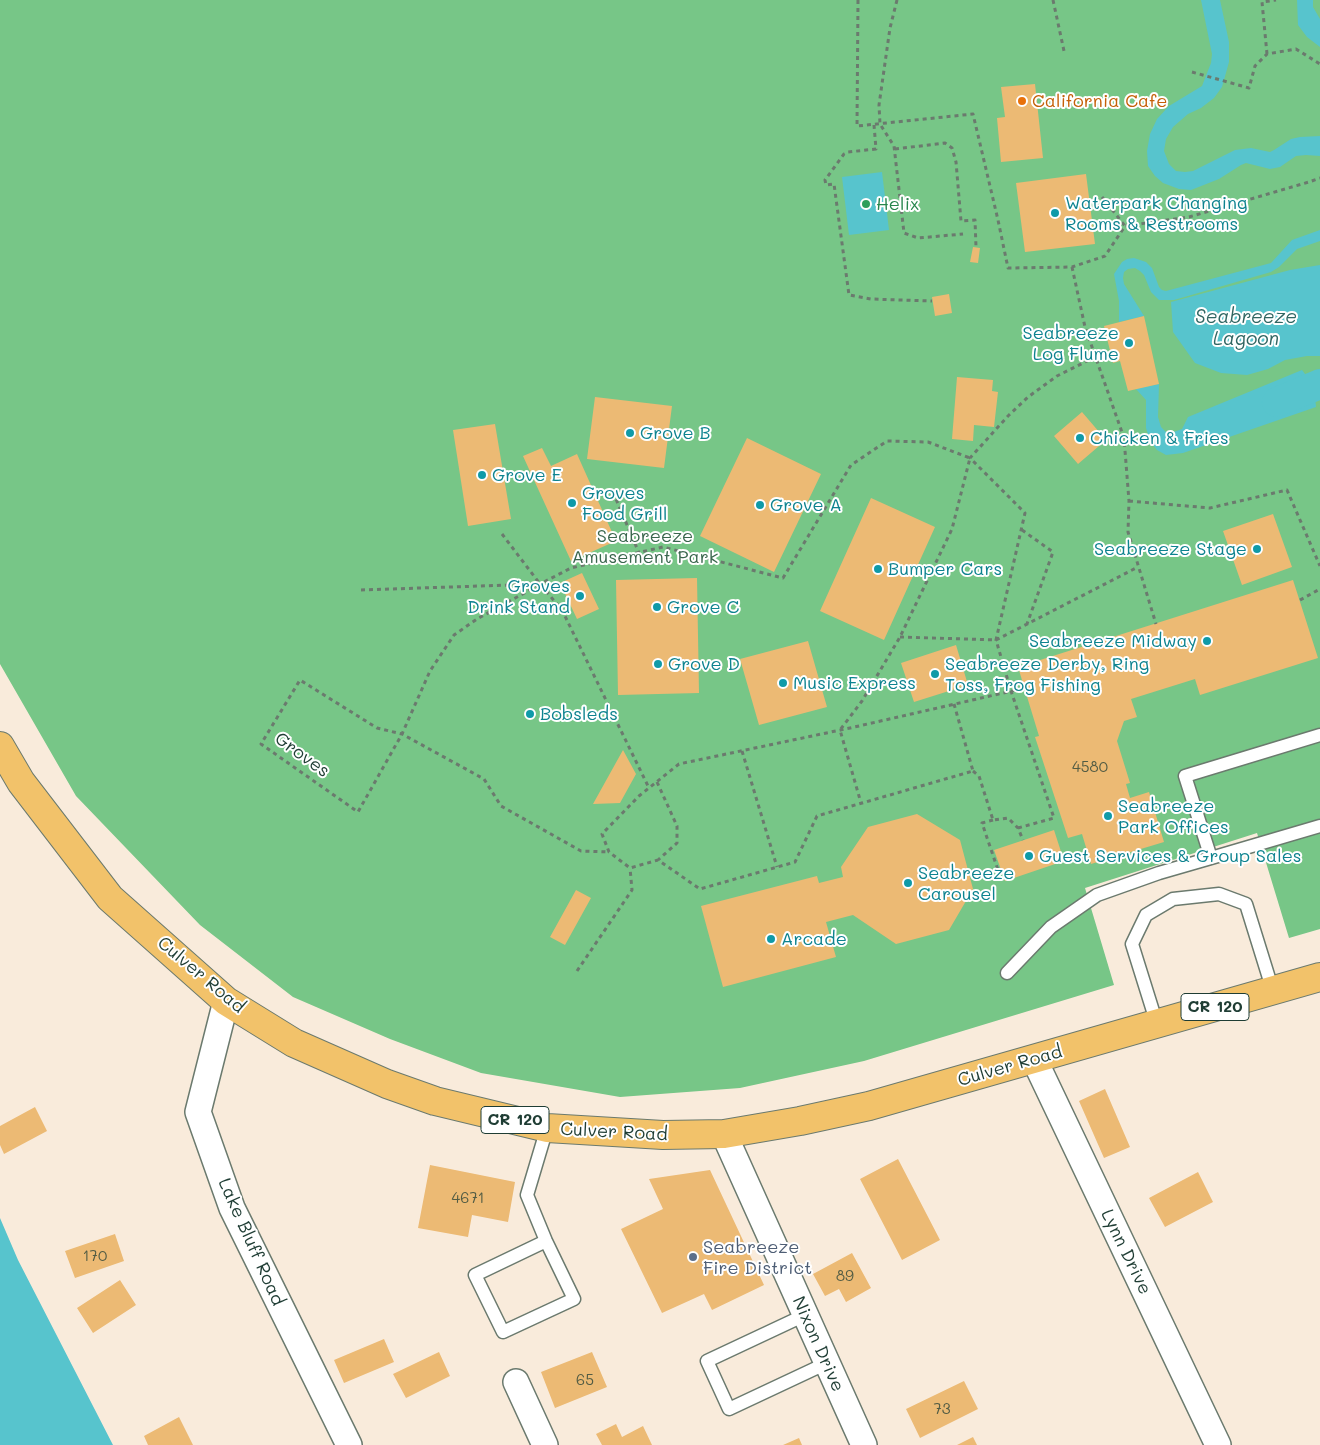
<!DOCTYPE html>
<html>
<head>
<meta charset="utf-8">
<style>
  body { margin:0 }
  canvas { display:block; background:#f9ebdb }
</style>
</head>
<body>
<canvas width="1320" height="1445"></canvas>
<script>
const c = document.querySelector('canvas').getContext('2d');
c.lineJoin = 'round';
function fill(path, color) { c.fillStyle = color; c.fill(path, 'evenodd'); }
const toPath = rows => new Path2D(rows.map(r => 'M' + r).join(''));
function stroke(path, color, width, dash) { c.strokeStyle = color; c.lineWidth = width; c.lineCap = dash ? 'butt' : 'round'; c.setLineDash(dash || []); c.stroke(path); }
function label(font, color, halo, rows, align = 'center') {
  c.font = font + ' Mali,sans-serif'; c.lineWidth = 4; c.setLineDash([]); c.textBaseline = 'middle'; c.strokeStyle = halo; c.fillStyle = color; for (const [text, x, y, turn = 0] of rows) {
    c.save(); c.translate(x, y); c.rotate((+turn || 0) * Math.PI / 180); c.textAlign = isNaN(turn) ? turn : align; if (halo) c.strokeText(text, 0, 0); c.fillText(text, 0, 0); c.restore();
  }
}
fill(toPath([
  [0,0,1320,0,1320,929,1289,938,1257,833,1085,888,1114,985,864,1061,740,1088,620,1097,481,1073,390,1039,293,997,200,925,76,796,0,664]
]), '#77c687');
fill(toPath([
  [1201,0,1220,0,1229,42,1229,62,1222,87,1214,98,1201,108,1188,114,1173,127,1166,139,1164,151,1169,164,1176,171,1185,172,1193,171,1235,150,1251,148,1270,152,1274,150,1291,139,1300,137,1320,136,1320,156,1306,155,1296,156,1280,167,1270,169,1246,163,1241,165,1219,179,1191,190,1179,189,1163,183,1155,176,1148,166,1147,151,1150,134,1157,119,1169,106,1202,86,1211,63,1212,54],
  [1297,0,1313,0,1313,7,1320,19,1320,47,1307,37,1298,25],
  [882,172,889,230,849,235,842,177],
  [1320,230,1320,241,1297,249,1279,267,1271,272,1174,300,1159,300,1151,292,1144,275,1140,271,1135,268,1128,269,1124,272,1123,278,1124,284,1144,316,1119,322,1119,301,1114,274,1122,262,1127,259,1134,258,1146,262,1152,268,1159,287,1162,290,1166,291,1271,263,1292,240],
  [1320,265,1320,356,1307,356,1285,360,1268,369,1247,375,1221,373,1195,363,1173,332,1171,302,1290,270],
  [1302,370,1314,386,1316,407,1183,453,1166,455,1157,450,1150,441,1146,428,1146,400,1136,389,1159,384,1158,417,1161,427,1168,434,1182,429,1188,417],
  [0,1218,18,1260,113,1445,0,1445]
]), '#57c4cd');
stroke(toPath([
  [1277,402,1320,384]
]), '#57c4cd', 30);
fill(toPath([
  [1035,84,1043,158,1001,162,997,118,1005,117,1001,87],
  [1086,174,1095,244,1025,252,1016,183],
  [973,247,980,248,978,263,970,262],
  [949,294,952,313,935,316,932,297],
  [1144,316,1159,384,1128,391,1120,361,1113,363,1104,326],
  [957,377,993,380,992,391,998,392,994,427,974,425,973,441,952,439],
  [595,397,672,406,664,468,587,459],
  [1082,412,1106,440,1078,464,1054,436],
  [495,424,511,519,468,526,453,430],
  [747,438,821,474,774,572,700,536],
  [542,448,551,466,577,454,616,541,571,561,523,456],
  [871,498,935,527,884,640,820,611],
  [1273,514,1292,567,1242,585,1223,531],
  [582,573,599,609,577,619,560,583],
  [697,578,699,693,618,695,616,580],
  [1293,580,1318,658,1200,695,1195,679,1131,699,1137,717,1124,721,1117,741,1130,783,1126,784,1130,798,1149,792,1164,842,1091,864,1082,834,1068,838,1035,737,1039,736,1018,667],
  [808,641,827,707,759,725,740,659],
  [956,645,968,685,914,702,901,663],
  [623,750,636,774,620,803,593,804],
  [917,814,960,840,973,889,949,930,896,944,853,915,826,922,836,957,723,987,701,906,817,876,819,883,843,877,841,867,868,827],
  [1054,830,1064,861,1005,881,994,850],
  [576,890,591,898,565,945,550,937],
  [1105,1089,1130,1147,1104,1158,1079,1101],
  [35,1107,47,1131,4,1154,0,1145,0,1126],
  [898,1159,940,1240,902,1260,860,1179],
  [430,1165,515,1182,508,1222,472,1215,468,1237,418,1228],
  [710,1170,764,1285,712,1310,704,1294,662,1313,621,1229,663,1209,649,1179],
  [1198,1172,1213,1202,1165,1227,1149,1198],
  [115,1234,124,1261,75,1278,65,1251],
  [852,1253,871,1288,846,1302,839,1289,825,1296,813,1274],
  [120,1280,136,1305,93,1333,77,1308],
  [384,1339,394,1362,344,1383,334,1360],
  [439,1352,450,1376,406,1398,393,1374],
  [592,1352,607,1387,555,1408,541,1372],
  [964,1381,978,1409,920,1438,906,1409],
  [179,1417,193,1445,148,1445,144,1436],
  [616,1424,622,1437,643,1426,652,1445,602,1445,596,1434],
  [973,1437,977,1445,957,1445],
  [799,1438,802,1445,783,1445]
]), '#ecba74');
const service = toPath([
  [1320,735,1185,776,1211,858,1320,826],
  [1007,973,1051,927,1097,895,1159,873,1211,858],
  [1157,1024,1132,944,1146,915,1173,899,1219,894,1246,904,1273,991],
  [546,1241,475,1275,503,1332,574,1299,546,1241,527,1195,547,1128],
  [805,1315,707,1361,729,1409,827,1363]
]);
const minor = toPath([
  [226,1001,198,1112,232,1208,349,1445],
  [1034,1059,1218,1445],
  [724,1134,864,1445],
  [516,1382,545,1445]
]);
const primary = toPath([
  [0,746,21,782,110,898,226,1001,294,1043,387,1084,435,1101,547,1128,663,1135,724,1134,800,1121,869,1106,1320,977]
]);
stroke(service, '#6b7a6e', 15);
stroke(minor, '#6b7a6e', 28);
stroke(primary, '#6b7a6e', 30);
stroke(toPath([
  [858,0,857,126,973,114,998,220,1008,268,1072,267,1105,256,1125,226,1189,217,1309,182,1320,178],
  [897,0,890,28,879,105,880,124,894,146,904,233,918,238,963,234],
  [1053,0,1064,51],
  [1267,54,1262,2,1276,0],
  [1192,72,1249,88,1255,66,1267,54,1296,49,1320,64],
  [874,125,876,149,848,152,844,154,825,180,826,185,834,184,849,295,871,299,932,301],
  [895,149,945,143,952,148,956,162,961,221,975,220,976,247],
  [1102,197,1125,226],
  [1072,267,1085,327,1124,438,1129,501,1128,532,1156,624],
  [613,492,639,553],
  [1129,501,1210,508,1287,490,1320,566],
  [1022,530,1053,552,1027,624],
  [502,534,540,584,562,610,649,788],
  [539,585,477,619,454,635,430,671,402,734,358,812,261,744,300,680,377,728,402,734,484,779,501,806,581,851,609,852],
  [361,590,540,584,571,568,663,547,783,578,851,465,887,441,928,442,970,458,952,529,900,637,862,701,840,730,861,803],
  [1300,600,1320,589],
  [900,637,996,640,1138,567],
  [954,704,973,771,817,816,795,862,700,889,658,860,630,868,609,852,602,834,639,796,679,764,850,728,1025,688],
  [742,751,777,867],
  [973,771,979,776,993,820,1008,818,1018,828,1023,840],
  [657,782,677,826,677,843,658,860],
  [993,820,982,823,998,870],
  [1018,828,1054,818,1011,691,996,640,1025,513,970,458,1008,416,1028,397,1057,376,1095,357],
  [577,971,632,890,630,868]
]), '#6b7a6e', 3, [4, 4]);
stroke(service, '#fff', 12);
stroke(minor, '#fff', 25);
stroke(primary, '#f2c26a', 28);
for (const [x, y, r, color] of [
  [1022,101,5,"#e8710a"],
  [866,204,5,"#2e9e5b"],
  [1055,213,5,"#0f9aa8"],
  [1129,343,5,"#0f9aa8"],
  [630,433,5,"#0f9aa8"],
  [1080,438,5,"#0f9aa8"],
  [482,475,5,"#0f9aa8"],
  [572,503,5,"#0f9aa8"],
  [760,505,5,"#0f9aa8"],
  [1257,549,5,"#0f9aa8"],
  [878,569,5,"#0f9aa8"],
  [580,596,5,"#0f9aa8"],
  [657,607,5,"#0f9aa8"],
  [1207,641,5,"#0f9aa8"],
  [658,664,5,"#0f9aa8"],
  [935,674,5,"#0f9aa8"],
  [783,683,5,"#0f9aa8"],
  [530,714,5,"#0f9aa8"],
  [1108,816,5,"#0f9aa8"],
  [1029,856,5,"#0f9aa8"],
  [908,883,5,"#0f9aa8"],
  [771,939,5,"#0f9aa8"],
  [693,1257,5,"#5c6f8a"]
]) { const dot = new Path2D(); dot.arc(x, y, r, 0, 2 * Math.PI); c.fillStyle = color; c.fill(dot); stroke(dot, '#fff', 2); }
label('15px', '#525c44', null, [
  ["4580",1090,767],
  ["4671",468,1198],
  ["170",95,1256],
  ["89",845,1276],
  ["65",585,1380],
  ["73",942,1409]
]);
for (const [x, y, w] of [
  [1215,1007,68],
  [515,1120,68]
]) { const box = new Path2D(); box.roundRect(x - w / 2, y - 13.5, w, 27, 4); c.fillStyle = '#fff'; c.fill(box); stroke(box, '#1f3d34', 1); }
label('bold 16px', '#1f3d34', null, [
  ["CR 120",1215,1007],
  ["CR 120",515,1120]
]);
label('18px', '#c56008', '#fff', [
  ["California Cafe",1032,101]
], 'left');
label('18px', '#0d838f', '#fff', [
  ["Waterpark Changing",1065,203],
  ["Rooms & Restrooms",1065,224],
  ["Seabreeze",1119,333,"right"],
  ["Log Flume",1119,354,"right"],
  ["Grove B",640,433],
  ["Chicken & Fries",1090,438],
  ["Grove E",492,475],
  ["Groves",582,493],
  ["Food Grill",582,514],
  ["Grove A",770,505],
  ["Seabreeze Stage",1247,549,"right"],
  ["Bumper Cars",888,569],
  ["Groves",570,586,"right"],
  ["Drink Stand",570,607,"right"],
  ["Grove C",667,607],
  ["Seabreeze Midway",1197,641,"right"],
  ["Grove D",668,664],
  ["Seabreeze Derby, Ring",945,664],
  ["Toss, Frog Fishing",945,685],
  ["Music Express",793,683],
  ["Bobsleds",540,714],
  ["Seabreeze",1118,806],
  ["Park Offices",1118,827],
  ["Guest Services & Group Sales",1039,856],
  ["Seabreeze",918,873],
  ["Carousel",918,894],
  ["Arcade",781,939]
], 'left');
label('18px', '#27864d', '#fff', [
  ["Helix",876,204]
], 'left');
label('18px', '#39664d', '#fff', [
  ["Seabreeze",645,536],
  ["Amusement Park",645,557]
]);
label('18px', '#1f3d34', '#fff', [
  ["Groves",302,755,36],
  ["Culver Road",201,975,40],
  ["Culver Road",1010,1066,-16],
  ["Culver Road",614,1132,3],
  ["Lake Bluff Road",251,1242,66],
  ["Lynn Drive",1126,1252,64],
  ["Nixon Drive",818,1344,66]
]);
label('18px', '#4e5e75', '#fff', [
  ["Seabreeze",703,1247],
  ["Fire District",703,1268]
], 'left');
label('italic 19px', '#306662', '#fff', [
  ["Seabreeze",1246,317],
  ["Lagoon",1246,339]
]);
</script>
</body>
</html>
